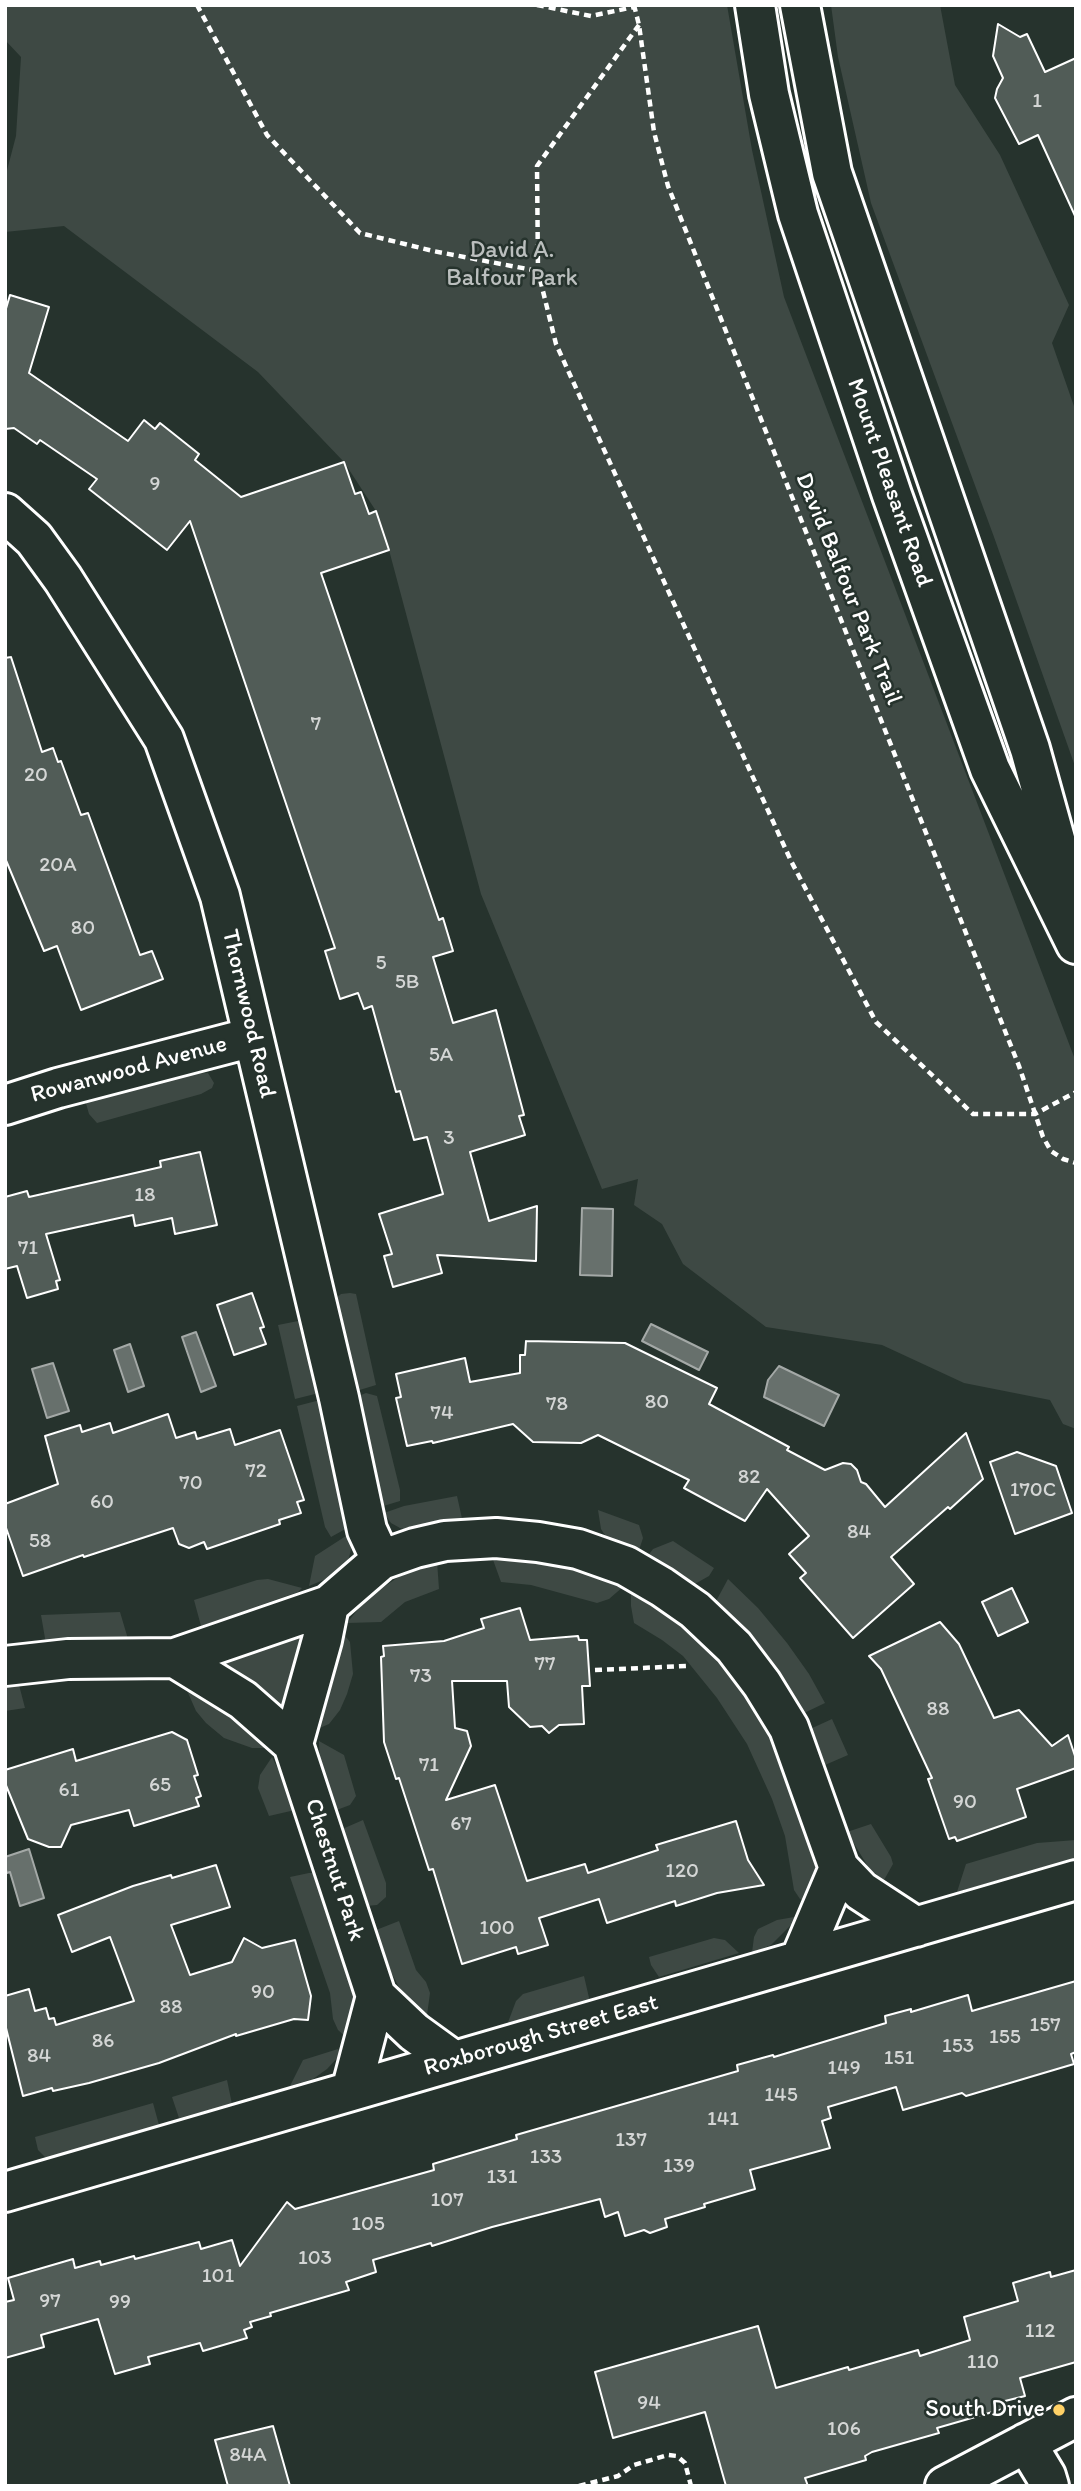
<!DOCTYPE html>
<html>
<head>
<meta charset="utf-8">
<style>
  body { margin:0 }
  #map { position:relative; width:1081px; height:2491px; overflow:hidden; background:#26332d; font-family:Itim,sans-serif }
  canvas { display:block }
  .frame { position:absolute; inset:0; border:7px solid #fff; pointer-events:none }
</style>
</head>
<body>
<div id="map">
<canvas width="1081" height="2491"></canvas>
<div class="frame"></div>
</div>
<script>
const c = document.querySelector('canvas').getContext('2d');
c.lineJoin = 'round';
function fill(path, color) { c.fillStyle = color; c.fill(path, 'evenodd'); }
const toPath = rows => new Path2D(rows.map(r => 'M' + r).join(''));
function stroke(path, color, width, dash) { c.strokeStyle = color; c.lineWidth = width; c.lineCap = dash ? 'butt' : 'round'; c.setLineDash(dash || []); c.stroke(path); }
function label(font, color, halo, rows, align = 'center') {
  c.font = font + ' Itim,sans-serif'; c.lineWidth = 5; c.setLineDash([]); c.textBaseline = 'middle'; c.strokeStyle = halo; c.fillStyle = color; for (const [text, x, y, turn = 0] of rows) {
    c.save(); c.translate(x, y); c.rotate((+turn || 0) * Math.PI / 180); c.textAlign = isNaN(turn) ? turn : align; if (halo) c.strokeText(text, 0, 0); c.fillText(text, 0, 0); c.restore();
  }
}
fill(toPath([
  [5,5,727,5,752,150,784,297,1076,1062,1076,1429,1063,1424,1050,1400,964,1383,882,1345,766,1327,683,1264,662,1224,634,1205,638,1179,602,1189,481,894,389,550,376,511,344,462,258,372,64,226,5,232,5,178,16,136,21,57,5,40],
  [831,5,940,5,955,85,1000,155,1069,305,1052,343,1076,412,1076,769,994,537,871,203,838,57],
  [208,1073,214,1083,212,1088,201,1094,97,1123,89,1114,85,1100,185,1074],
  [350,1293,356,1294,376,1385,353,1392,334,1300,341,1294],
  [303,1320,319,1393,295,1399,278,1325],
  [366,1393,377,1396,400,1490,400,1501,380,1507,356,1397],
  [320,1400,349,1527,331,1537,325,1527,297,1406],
  [457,1496,463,1523,411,1531,400,1528,391,1523,384,1513,404,1506],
  [598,1510,639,1525,643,1538,638,1553,608,1540,601,1529],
  [349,1534,351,1549,349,1558,344,1567,333,1576,309,1586,315,1556],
  [673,1541,714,1568,709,1576,693,1585,647,1557,653,1549],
  [492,1557,547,1561,581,1570,624,1586,609,1599,597,1603,531,1585,501,1582],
  [437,1561,439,1589,405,1602,381,1622,347,1623,359,1608,379,1590,400,1576],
  [268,1579,302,1588,298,1592,201,1626,194,1600,257,1580],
  [728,1579,758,1608,787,1643,809,1674,825,1703,800,1715,715,1603],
  [631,1589,680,1621,703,1641,731,1672,760,1714,784,1762,812,1845,816,1867,808,1903,800,1899,794,1890,785,1836,772,1799,747,1744,717,1698,683,1656,662,1640,634,1623,631,1606],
  [120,1612,128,1639,46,1644,41,1615],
  [309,1626,292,1721,213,1664],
  [342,1632,350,1642,353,1674,347,1694,340,1710,329,1724,317,1729,321,1691],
  [18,1681,25,1708,5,1711,5,1684],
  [185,1686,250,1724,267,1748,252,1748,224,1738,206,1723,196,1711],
  [832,1719,848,1755,825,1765,808,1730],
  [319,1741,344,1755,356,1796,350,1805,334,1811,320,1763],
  [272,1757,284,1781,295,1810,269,1816,258,1788,260,1775],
  [363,1820,386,1883,386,1897,377,1905,366,1906,340,1830],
  [871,1824,891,1857,893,1864,884,1880,870,1870,847,1832],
  [1076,1840,1076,1858,957,1892,966,1864,1037,1843],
  [309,1873,316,1873,353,1980,356,1999,348,2039,338,2030,333,2019,330,1993,290,1877],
  [800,1916,771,1945,752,1953,754,1937,758,1929,777,1920],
  [399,1921,416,1970,426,1982,430,1993,427,2015,401,1991,391,1972,376,1930],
  [714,1938,725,1940,739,1953,659,1977,651,1965,649,1957],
  [584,1976,590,2002,507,2025,516,2001,523,1994],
  [338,2049,342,2053,327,2069,313,2079,290,2086,303,2060],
  [227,2080,232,2104,179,2118,172,2097],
  [153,2103,159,2125,46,2158,38,2150,35,2137]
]), '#3e4944');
const water = toPath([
  [582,1208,613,1209,612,1276,580,1275,582,1208],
  [651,1324,708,1352,699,1370,642,1341,651,1324],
  [196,1332,216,1386,201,1392,182,1337,196,1332],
  [130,1344,144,1386,128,1392,114,1350,130,1344],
  [53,1363,69,1411,47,1418,32,1369,53,1363],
  [779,1366,839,1395,824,1426,764,1397,768,1380,779,1366],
  [29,1849,44,1898,20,1906,10,1872,7,1873,5,1867,5,1857,29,1849]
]);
fill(water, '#67706c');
stroke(water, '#a4a9a7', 2);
const building = toPath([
  [998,24,1020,37,1027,34,1045,72,1076,58,1076,218,1038,135,1019,144,995,98,997,89,1003,78,993,56,998,24],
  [10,295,49,307,29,373,128,441,144,420,155,429,160,423,199,454,195,460,241,497,344,462,355,494,361,492,369,514,376,511,389,550,321,573,439,920,443,918,453,951,433,957,453,1023,496,1010,524,1115,519,1116,525,1135,470,1152,489,1221,537,1206,536,1261,437,1255,442,1273,393,1287,384,1256,392,1254,379,1214,443,1194,427,1137,414,1140,400,1091,396,1092,372,1006,364,1009,358,993,340,999,325,951,335,948,190,521,167,550,89,489,97,479,40,440,37,444,14,428,5,429,5,312,10,295],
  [11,657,42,752,53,748,58,762,61,761,81,815,88,813,140,955,152,951,163,979,81,1010,57,946,44,951,5,858,5,658,11,657],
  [200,1152,217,1225,175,1234,172,1218,135,1226,133,1215,46,1234,60,1280,56,1281,58,1289,27,1298,17,1266,5,1269,5,1197,27,1191,29,1197,122,1176,161,1167,160,1161,200,1152],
  [252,1293,264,1327,260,1328,266,1344,234,1355,217,1305,252,1293],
  [526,1341,625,1343,717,1388,709,1404,789,1447,787,1450,825,1470,843,1463,851,1464,857,1470,861,1482,866,1484,885,1507,966,1433,983,1479,950,1509,948,1507,891,1557,914,1584,853,1638,800,1578,806,1573,789,1554,809,1536,767,1489,745,1521,684,1488,689,1480,598,1435,581,1443,533,1442,513,1424,433,1443,432,1441,407,1446,396,1398,401,1397,396,1374,465,1358,470,1382,520,1373,520,1355,525,1355,526,1341],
  [168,1414,176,1438,195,1432,197,1439,230,1429,235,1445,280,1430,304,1500,297,1502,301,1513,279,1520,280,1524,207,1549,204,1542,189,1548,179,1544,173,1528,84,1557,83,1555,23,1576,5,1525,5,1504,58,1484,45,1436,80,1425,82,1432,110,1423,113,1433,168,1414],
  [1017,1452,1056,1466,1072,1513,1015,1534,990,1462,1017,1452],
  [1012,1588,1028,1622,998,1636,982,1602,1012,1588],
  [520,1608,530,1640,578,1636,579,1640,587,1640,590,1686,582,1686,584,1724,559,1725,549,1733,542,1726,530,1727,509,1707,507,1681,452,1681,455,1728,467,1731,471,1746,446,1800,495,1785,527,1881,585,1864,588,1873,658,1850,656,1845,736,1821,748,1860,764,1885,717,1893,676,1906,675,1901,607,1923,599,1899,539,1918,548,1945,518,1954,516,1947,462,1964,433,1869,429,1870,399,1778,396,1779,384,1742,381,1657,384,1656,383,1646,444,1641,484,1628,481,1619,520,1608],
  [940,1622,959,1644,994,1718,1019,1710,1052,1746,1068,1735,1076,1759,1076,1768,1017,1789,1026,1817,957,1841,955,1837,949,1839,928,1779,932,1778,881,1669,869,1656,940,1622],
  [172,1732,187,1740,198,1775,194,1776,201,1796,196,1798,199,1806,134,1826,129,1810,71,1825,61,1847,49,1847,28,1839,5,1783,5,1770,73,1749,76,1761,172,1732],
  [216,1865,230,1907,171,1925,190,1975,232,1962,244,1938,262,1948,295,1940,311,1996,308,2020,294,2019,236,2036,236,2034,159,2063,89,2083,53,2091,52,2088,23,2096,5,2024,5,1996,29,1989,35,2011,46,2008,49,2019,54,2018,56,2025,134,2001,110,1937,72,1952,58,1915,133,1886,171,1875,172,1878,216,1865],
  [1076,1981,1076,2052,1071,2054,1074,2064,966,2096,962,2093,903,2110,896,2087,828,2107,831,2118,822,2121,830,2148,750,2170,755,2189,704,2204,705,2207,665,2219,667,2227,650,2233,644,2230,625,2236,618,2212,605,2217,600,2199,492,2227,432,2246,431,2243,373,2260,376,2272,346,2282,349,2290,270,2313,271,2316,250,2322,252,2327,244,2330,247,2338,203,2351,200,2343,148,2357,150,2364,115,2374,98,2319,41,2335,44,2347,5,2358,5,2302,14,2300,8,2278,73,2259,75,2268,100,2261,101,2265,134,2256,135,2259,199,2242,201,2249,232,2240,240,2266,287,2202,295,2209,434,2170,433,2164,517,2139,516,2135,738,2071,737,2065,773,2055,774,2057,886,2023,885,2016,911,2009,911,2012,968,1995,972,2011,1076,1981],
  [1076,2270,1076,2362,1020,2378,1025,2396,1001,2402,1003,2409,937,2428,939,2433,872,2452,865,2456,866,2460,805,2478,808,2486,726,2486,705,2412,613,2438,595,2372,758,2326,776,2388,848,2367,849,2370,918,2350,920,2356,970,2340,964,2317,1018,2301,1013,2283,1050,2272,1051,2277,1076,2270],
  [273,2426,290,2486,228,2486,215,2440,273,2426]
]);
fill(building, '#515c57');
stroke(building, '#fff', 2);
const street = toPath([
  [5,513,34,539,63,579,164,739,220,896,339,1398,367,1530,381,1560],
  [5,1105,58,1088,253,1037],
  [175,1658,243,1700,293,1744,376,1996,414,2032,454,2061],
  [5,1666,68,1659,175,1658,329,1605,381,1560,415,1548,445,1541,496,1538,538,1542,578,1549,626,1566,662,1587,695,1610,734,1647,762,1684,789,1728,839,1868,861,1891,916,1927],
  [293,1744,322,1640,329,1605],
  [800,1960,839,1868],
  [351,2091,376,1996],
  [5,2192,1076,1880],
  [1026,2443,1046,2476,1049,2486],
  [945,2486,1076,2417]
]);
const secondary = toPath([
  [755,5,769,94,798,214,892,495,990,769,1076,944],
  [800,5,832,173,1030,749,1070,893]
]);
stroke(street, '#fff', 44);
stroke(secondary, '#fff', 44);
stroke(toPath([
  [197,5,267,135,360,233,433,251,538,271],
  [537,5,591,16,634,7],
  [634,5,639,25,654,132,668,186,1019,1066,1043,1137,1051,1151,1063,1159,1076,1163],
  [639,25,537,166,538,271,556,344,791,861,876,1022,973,1114,1035,1114,1076,1092],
  [595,1670,687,1666],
  [579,2486,618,2476,634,2465,668,2455,677,2456,685,2463,691,2486]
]), '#fff', 4.5, [7, 5]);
stroke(street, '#26332d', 38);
stroke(secondary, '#26332d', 38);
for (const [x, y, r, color] of [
  [1059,2410,7,"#ffd166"]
]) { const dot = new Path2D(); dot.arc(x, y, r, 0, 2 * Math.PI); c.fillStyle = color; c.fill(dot); stroke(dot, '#26332d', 2.5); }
label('21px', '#d4d6d5', null, [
  ["1",1037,102],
  ["9",155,485],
  ["7",316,725],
  ["20",36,776],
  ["20A",58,866],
  ["80",83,929],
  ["5",381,964],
  ["5B",407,983],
  ["5A",441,1056],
  ["3",449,1139],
  ["18",145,1196],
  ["71",28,1249],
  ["80",657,1403],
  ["78",557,1405],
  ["74",442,1414],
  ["72",256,1472],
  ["82",749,1478],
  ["70",191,1484],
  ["170C",1033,1491],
  ["60",102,1503],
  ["84",859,1533],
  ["58",40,1542],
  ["77",545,1665],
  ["73",421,1677],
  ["88",938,1710],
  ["71",429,1766],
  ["65",160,1786],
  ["61",69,1791],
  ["90",965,1803],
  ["67",461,1825],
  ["120",682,1872],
  ["100",497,1929],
  ["90",263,1993],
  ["88",171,2008],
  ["157",1045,2026],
  ["155",1005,2038],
  ["86",103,2042],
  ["153",958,2047],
  ["84",39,2057],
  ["151",899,2059],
  ["149",844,2069],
  ["145",781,2096],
  ["141",723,2120],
  ["137",631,2141],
  ["133",546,2158],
  ["139",679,2167],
  ["131",502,2178],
  ["107",447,2201],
  ["105",368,2225],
  ["103",315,2259],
  ["101",218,2277],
  ["97",50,2302],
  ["99",120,2303],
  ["112",1040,2332],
  ["110",983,2363],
  ["94",649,2404],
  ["106",844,2430],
  ["84A",248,2456]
]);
label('24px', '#bbbfbe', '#26332d', [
  ["David A.",512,251],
  ["Balfour Park",512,279]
]);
label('24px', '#fff', '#26332d', [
  ["Mount Pleasant Road",889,483,71],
  ["David Balfour Park Trail",848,589,68],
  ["Thornwood Road",248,1014,77],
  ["Rowanwood Avenue",129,1070,-15],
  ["Chestnut Park",334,1870,72],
  ["Roxborough Street East",541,2036,-16]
]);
label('24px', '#fff', '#26332d', [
  ["South Drive",1045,2410]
], 'right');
</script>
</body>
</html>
